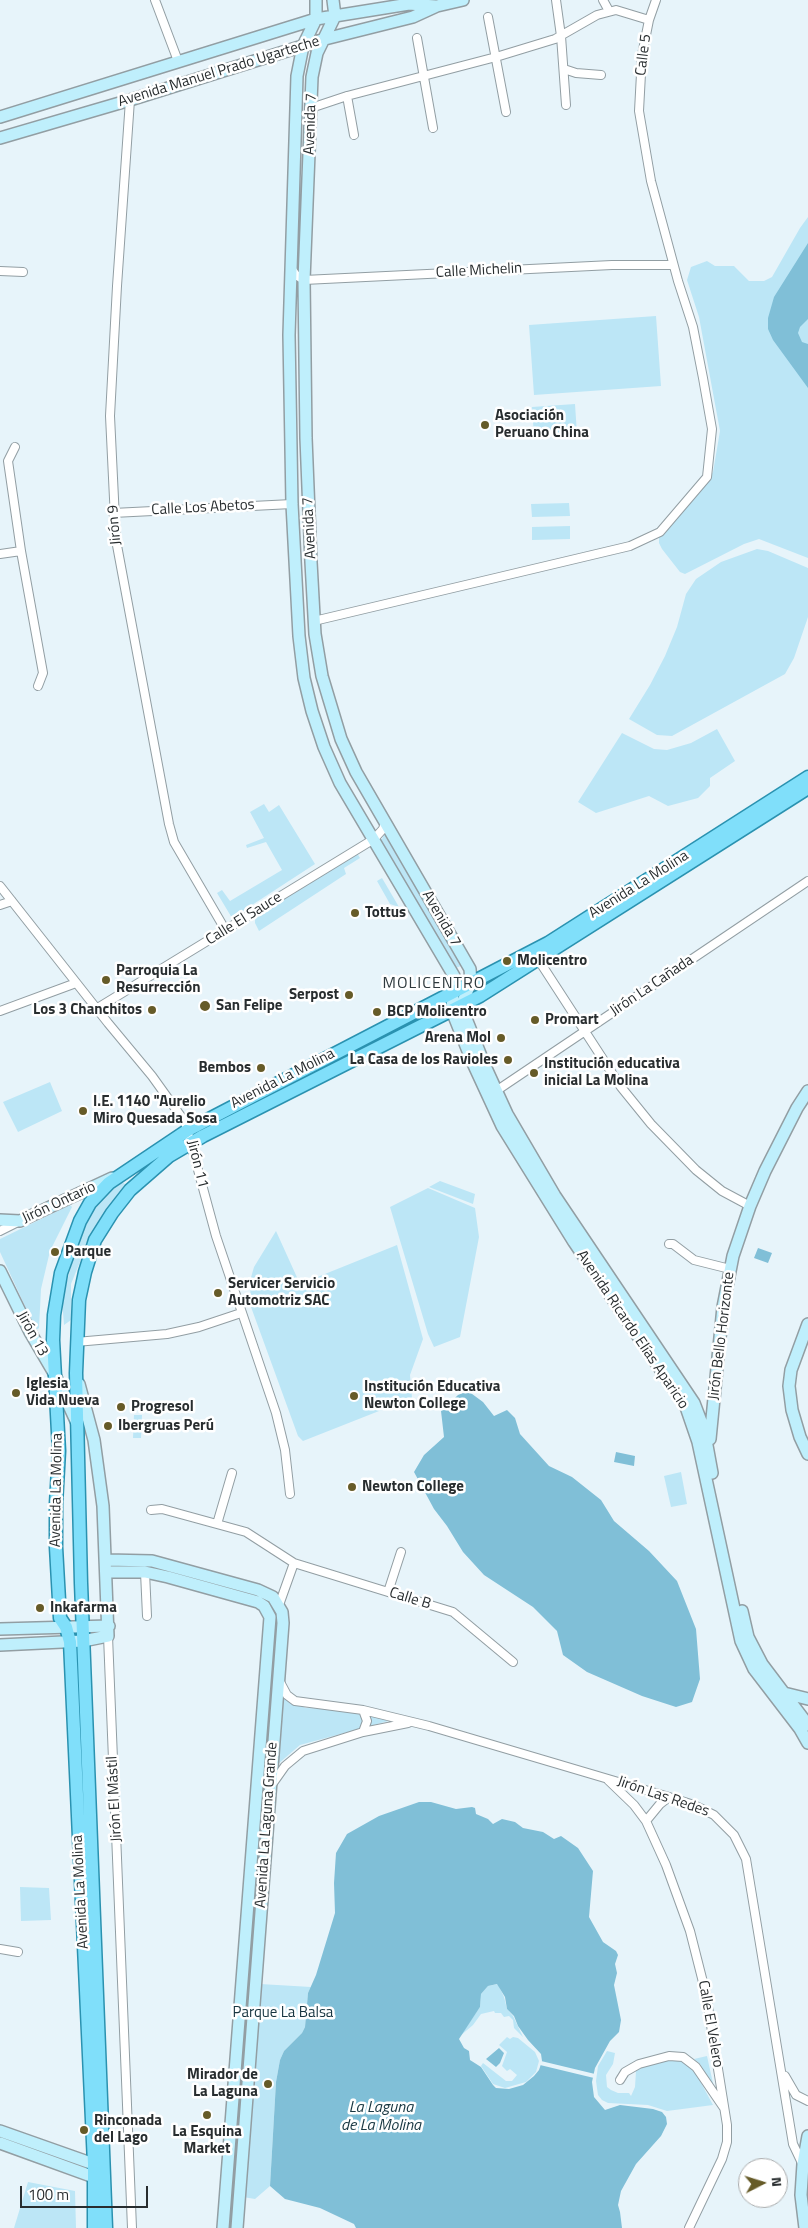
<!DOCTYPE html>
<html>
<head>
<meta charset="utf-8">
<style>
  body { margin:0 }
  #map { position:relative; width:808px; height:2228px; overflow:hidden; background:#e7f4fa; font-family:"Titillium Web",sans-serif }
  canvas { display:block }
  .north { position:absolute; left:738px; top:2158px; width:50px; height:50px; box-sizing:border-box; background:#fff; border:1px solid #a9abac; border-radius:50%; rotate:85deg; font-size:14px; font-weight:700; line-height:20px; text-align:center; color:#282d2f }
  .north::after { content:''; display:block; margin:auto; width:18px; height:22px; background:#665b28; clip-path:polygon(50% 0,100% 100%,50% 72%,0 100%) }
  .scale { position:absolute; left:20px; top:2186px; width:128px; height:22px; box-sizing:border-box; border:2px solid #282d2f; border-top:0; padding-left:6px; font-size:15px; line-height:18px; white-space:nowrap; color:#282d2f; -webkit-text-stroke:4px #fff; paint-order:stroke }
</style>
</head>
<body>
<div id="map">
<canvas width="808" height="2228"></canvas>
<div class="north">N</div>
<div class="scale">100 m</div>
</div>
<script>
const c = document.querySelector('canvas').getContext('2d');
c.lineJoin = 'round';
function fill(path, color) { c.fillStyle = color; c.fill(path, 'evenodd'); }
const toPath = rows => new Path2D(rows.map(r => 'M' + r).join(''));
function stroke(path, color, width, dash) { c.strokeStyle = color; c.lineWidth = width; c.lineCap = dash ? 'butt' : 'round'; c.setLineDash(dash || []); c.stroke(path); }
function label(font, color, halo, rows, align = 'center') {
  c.font = font + ' "Titillium Web",sans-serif'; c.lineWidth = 5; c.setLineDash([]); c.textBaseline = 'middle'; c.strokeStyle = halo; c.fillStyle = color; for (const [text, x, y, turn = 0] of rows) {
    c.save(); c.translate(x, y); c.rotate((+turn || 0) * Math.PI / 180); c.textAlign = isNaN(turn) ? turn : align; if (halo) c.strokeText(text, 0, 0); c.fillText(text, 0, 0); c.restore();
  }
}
fill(toPath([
  [808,217,808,558,759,539,744,544,685,574,680,572,662,549,659,543,659,537,693,500,713,472,720,431,699,317,687,280,691,267,707,261,715,266,734,266,749,281,764,281,772,277,800,228],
  [656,316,661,386,534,395,529,325],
  [575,404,577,434,534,436,532,407],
  [569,503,570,516,532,517,531,504],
  [570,526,570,539,532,540,532,527],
  [757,549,768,551,808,568,808,617,794,658,785,674,672,736,657,735,629,719,650,685,665,656,677,627,686,594,696,579,721,562],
  [717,729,735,761,710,778,710,786,698,798,668,806,649,796,596,813,578,802,622,733,654,749,667,750,691,743],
  [264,804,269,812,279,805,315,864,232,918,217,893,222,890,230,901,282,870,266,842,247,848,246,845,264,838,250,812],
  [385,832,463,965,456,968,379,840,382,839],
  [357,853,360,858,344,868,346,874,259,931,255,923,255,917],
  [382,878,399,907,390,904,377,881],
  [433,1009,436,1013,199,1132,198,1128],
  [50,1082,62,1111,18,1132,3,1102],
  [121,1181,125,1184,84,1252,71,1284,71,1320,64,1325,62,1299,82,1228,97,1201],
  [440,1181,475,1194,473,1204,429,1187],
  [428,1188,475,1208,479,1237,460,1337,434,1347,428,1334,390,1207],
  [70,1205,72,1207,50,1251,41,1289,39,1328,36,1330,0,1252,0,1239],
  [276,1231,300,1284,397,1245,423,1339,410,1375,412,1398,303,1441,298,1436,251,1307,250,1281,254,1267],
  [134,1415,142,1415,141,1438,133,1438],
  [681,1472,687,1504,671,1507,664,1476],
  [282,1695,291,1702,306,1708,334,1709,392,1720,300,1745,278,1764],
  [20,1887,49,1888,51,1920,21,1921],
  [254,1918,256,1919,242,2099,239,2101,237,2101,252,1919],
  [260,1984,311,1987,308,1993,305,2027,302,2033,284,2051,280,2060,276,2082,270,2186,255,2199,243,2197],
  [498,1984,504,1997,507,2009,513,2016,523,2037,514,2028,513,2020,509,2016,504,2017,501,2013,495,2013,494,2011,481,2014,473,2025,460,2036,480,2007,481,1994,488,1986],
  [507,2037,510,2039,513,2037,518,2038,535,2052,539,2061,536,2072,526,2082,505,2088,493,2084,481,2066,483,2063,506,2081,512,2081,517,2075,510,2069,507,2071,502,2066,507,2052,499,2045],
  [607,2051,615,2053,613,2064,606,2075,607,2087,611,2090,618,2093,629,2093,631,2096,635,2087,636,2071,639,2066,668,2058,676,2059,685,2061,693,2068,713,2105,667,2111,648,2105,608,2103,602,2100,598,2095,596,2081,598,2066],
  [707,2056,714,2088,700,2064,694,2059],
  [237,2108,241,2108,233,2228,227,2228],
  [28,2182,75,2191,76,2228,14,2228]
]), '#bce6f6');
fill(toPath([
  [808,243,808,319,800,327,798,333,802,342,808,344,808,388,773,340,768,329,768,318,774,297],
  [758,1248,772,1253,768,1263,754,1258],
  [468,1391,483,1402,494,1416,507,1410,515,1418,520,1434,549,1466,572,1477,601,1500,614,1521,649,1551,677,1581,696,1629,700,1679,692,1702,676,1707,642,1696,587,1672,563,1655,557,1631,533,1607,484,1575,463,1552,447,1526,434,1509,414,1472,424,1455,444,1437,441,1411,458,1395],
  [616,1452,635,1456,634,1466,614,1462],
  [419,1802,431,1802,456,1809,472,1807,475,1808,476,1814,488,1819,493,1824,502,1819,515,1822,523,1828,543,1832,554,1839,561,1836,578,1848,593,1871,589,1917,603,1942,616,1951,618,1955,615,1964,617,1973,614,1985,621,2020,619,2032,610,2041,595,2068,592,2082,594,2097,605,2110,620,2105,653,2109,662,2112,666,2117,667,2124,661,2136,636,2164,621,2191,618,2205,620,2212,622,2228,356,2228,354,2224,320,2208,285,2199,270,2186,276,2082,280,2060,284,2051,302,2033,305,2027,308,1993,316,1975,335,1913,334,1883,336,1853,347,1834,379,1816],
  [497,1984,505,1997,507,2009,514,2016,518,2026,528,2040,541,2054,542,2061,539,2070,534,2076,523,2085,509,2089,496,2088,493,2085,481,2067,470,2060,469,2051,464,2048,459,2039,480,2007,481,1994,488,1986],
  [499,2048,504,2053,500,2063,496,2067,486,2059]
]), '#80bfd7');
fill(toPath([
  [541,2061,595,2074,594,2078,540,2065]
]), '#e7f4fa');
const street = toPath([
  [155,0,178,61],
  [556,0,561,36,566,105],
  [603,0,609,11],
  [488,17,506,112],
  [417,38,433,128],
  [564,69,576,73,601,75],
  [347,96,354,135],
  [130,100,117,286,110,416,116,540,169,824,174,842,226,931],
  [311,108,347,96,496,57,555,39,597,15,616,10,649,20],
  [291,268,296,275,304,280,612,265,673,265],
  [0,271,23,272],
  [15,447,8,461,21,551,43,673,38,686],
  [113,513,292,504],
  [0,554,21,551],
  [314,621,630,546,660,532,707,477,712,429,703,378,693,327,678,281,651,181,639,111,642,55,649,20,656,0],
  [0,886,108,1023,152,1076,185,1122,216,1236,276,1413,285,1450,290,1494],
  [0,905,12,901],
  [536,956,621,1087,651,1124,696,1170,722,1191,750,1206],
  [96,1009,374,839,383,829,385,822],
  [0,1011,76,983],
  [496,1091,808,881],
  [0,1231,18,1222],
  [669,1244,673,1244,694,1260,730,1269],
  [76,1342,167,1334,199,1327,241,1313],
  [151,1510,162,1509,246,1532,294,1563,453,1612,513,1662],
  [217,1524,232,1473],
  [145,1572,147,1616],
  [388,1592,401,1552],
  [279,1605,294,1563],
  [108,1636,132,2228],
  [280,1682,287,1695,295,1701,363,1710,429,1726,669,1797,694,1805,714,1815,734,1835,746,1859,793,2144,802,2163],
  [363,1710,367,1721,363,1732],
  [608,1780,634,1805,646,1821,666,1865,690,1931,706,1994,727,2125,727,2142,722,2159,689,2228],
  [273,1783,285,1766,303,1751,363,1732,408,1723],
  [646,1821,660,1804,669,1797],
  [0,1949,18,1952],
  [785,2076,796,2095,808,2101],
  [620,2080,625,2072,639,2064,669,2056,683,2057,696,2067,724,2108]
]);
const secondary = toPath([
  [316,0,316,19,303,46,297,76,289,335,292,504,299,636,304,678,312,711,324,747,340,783,454,976,452,1011,472,1061,502,1126,574,1242,686,1407,698,1442,741,1641,754,1669,800,1729,808,1743],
  [333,0,335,16,317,53,312,77,304,280,306,438,311,562,315,634,322,676,341,739,356,772,470,969,471,982,461,1006,485,1066,507,1114,555,1196,694,1403,704,1429,712,1473],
  [0,117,316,19,409,4,435,6],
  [0,138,130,100,325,39,413,17,437,6,463,0],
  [0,1220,20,1221,112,1178],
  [0,1271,30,1332,54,1373,77,1423],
  [808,1324,791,1370,789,1386,792,1410,800,1437,808,1454],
  [710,1439,723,1307,733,1256,750,1206,765,1171,797,1108,808,1091],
  [107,1560,152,1561,258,1590,273,1597,282,1612,283,1623,237,2228],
  [107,1572,145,1572,168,1577,258,1602,264,1606,270,1617,223,2228],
  [742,1611,748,1637,762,1664,808,1725],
  [0,1629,109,1626],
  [0,1645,83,1641,108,1636,103,1506,94,1440,79,1384],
  [784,1693,808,1699],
  [0,2131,102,2167],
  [0,2143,102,2180],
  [805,2228,801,2195,803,2164,808,2136]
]);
const primary = toPath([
  [94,2228,94,2164,70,1642,66,1627,60,1618,56,1547,56,1504,59,1451,53,1340,54,1315,61,1273,80,1221,90,1203,109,1183,188,1130,548,943,808,777],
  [106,2228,81,1583,76,1373,79,1300,85,1272,95,1240,112,1213,130,1190,169,1156,203,1136,480,996,808,788]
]);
stroke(street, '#929ea3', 10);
stroke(secondary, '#929ea3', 14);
stroke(primary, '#2a92b0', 15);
stroke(street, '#fff', 8);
stroke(secondary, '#bfeffc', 11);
stroke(primary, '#80dffa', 12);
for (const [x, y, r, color] of [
  [485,425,5,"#665b28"],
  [355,913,5,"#665b28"],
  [507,961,5,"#665b28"],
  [106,980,5,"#665b28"],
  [349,995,5,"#665b28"],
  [205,1006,6,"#665b28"],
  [152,1010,5,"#665b28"],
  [377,1012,5,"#665b28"],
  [535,1020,5,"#665b28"],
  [501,1038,5,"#665b28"],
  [508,1060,5,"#665b28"],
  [261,1068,5,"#665b28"],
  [534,1073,5,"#665b28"],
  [83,1111,5,"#665b28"],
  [55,1252,5,"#665b28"],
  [218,1293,5,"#665b28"],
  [16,1393,5,"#665b28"],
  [354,1396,5,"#665b28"],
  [121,1407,5,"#665b28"],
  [108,1426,5,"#665b28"],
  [352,1487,5,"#665b28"],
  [40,1608,5,"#665b28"],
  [268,2084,5,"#665b28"],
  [207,2115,5,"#665b28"],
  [84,2130,5,"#665b28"]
]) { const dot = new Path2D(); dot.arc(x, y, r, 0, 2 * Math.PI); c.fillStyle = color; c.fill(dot); stroke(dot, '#fff', 2); }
label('15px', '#282d2f', '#fff', [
  ["Calle 5",644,55,-83],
  ["Avenida Manuel Prado Ugarteche",219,72,-17],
  ["Avenida 7",311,124,-88],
  ["Calle Michelin",479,271,-3],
  ["Calle Los Abetos",203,508,-3],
  ["Jirón 9",115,525,-95],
  ["Avenida 7",310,528,-93],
  ["Avenida La Molina",639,885,-32],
  ["Calle El Sauce",244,919,-32],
  ["Avenida 7",441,919,60],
  ["Jirón La Cañada",652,986,-34],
  ["Avenida La Molina",283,1079,-27],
  ["Jirón 11",197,1164,76],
  ["Jirón Ontario",59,1203,-25],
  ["Avenida Ricardo Elías Aparicio",632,1330,56],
  ["Jirón 13",32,1334,61],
  ["Jirón Bello Horizonte",722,1336,-83],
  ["Avenida La Molina",57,1490,-89],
  ["Calle B",410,1599,17],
  ["Jirón Las Redes",663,1797,19],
  ["Jirón El Mástil",115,1799,-93],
  ["Avenida La Laguna Grande",267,1825,-86],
  ["Avenida La Molina",81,1892,-93],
  ["Calle El Velero",710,2024,80]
]);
label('bold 15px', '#282d2f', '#fff', [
  ["Asociación",495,416],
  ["Peruano China",495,433],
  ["Tottus",365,913],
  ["Molicentro",517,961],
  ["Parroquia La",116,971],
  ["Resurrección",116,988],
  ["Serpost",339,995,"right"],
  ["San Felipe",216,1006],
  ["Los 3 Chanchitos",142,1010,"right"],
  ["BCP Molicentro",387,1012],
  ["Promart",545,1020],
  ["Arena Mol",491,1038,"right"],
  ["La Casa de los Ravioles",498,1060,"right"],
  ["Institución educativa",544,1064],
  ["inicial La Molina",544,1081],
  ["Bembos",251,1068,"right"],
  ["I.E. 1140 \"Aurelio",93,1102],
  ["Miro Quesada Sosa",93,1119],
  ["Parque",65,1252],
  ["Servicer Servicio",228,1284],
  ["Automotriz SAC",228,1301],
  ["Iglesia",26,1384],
  ["Vida Nueva",26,1401],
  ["Institución Educativa",364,1387],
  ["Newton College",364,1404],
  ["Progresol",131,1407],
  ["Ibergruas Perú",118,1426],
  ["Newton College",362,1487],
  ["Inkafarma",50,1608],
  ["Mirador de",258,2075,"right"],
  ["La Laguna",258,2092,"right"],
  ["Rinconada",94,2121],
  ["del Lago",94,2138],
  ["La Esquina",207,2132,"center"],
  ["Market",207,2149,"center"]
], 'left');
label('15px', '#173540', '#fff', [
  ["Parque La Balsa",283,2013]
]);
c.letterSpacing = '1px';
label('16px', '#2e393d', '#fff', [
  ["MOLICENTRO",434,984]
]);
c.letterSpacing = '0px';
label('italic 16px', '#173641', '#fff', [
  ["La Laguna",381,2108],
  ["de La Molina",381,2126]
]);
</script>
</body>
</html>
